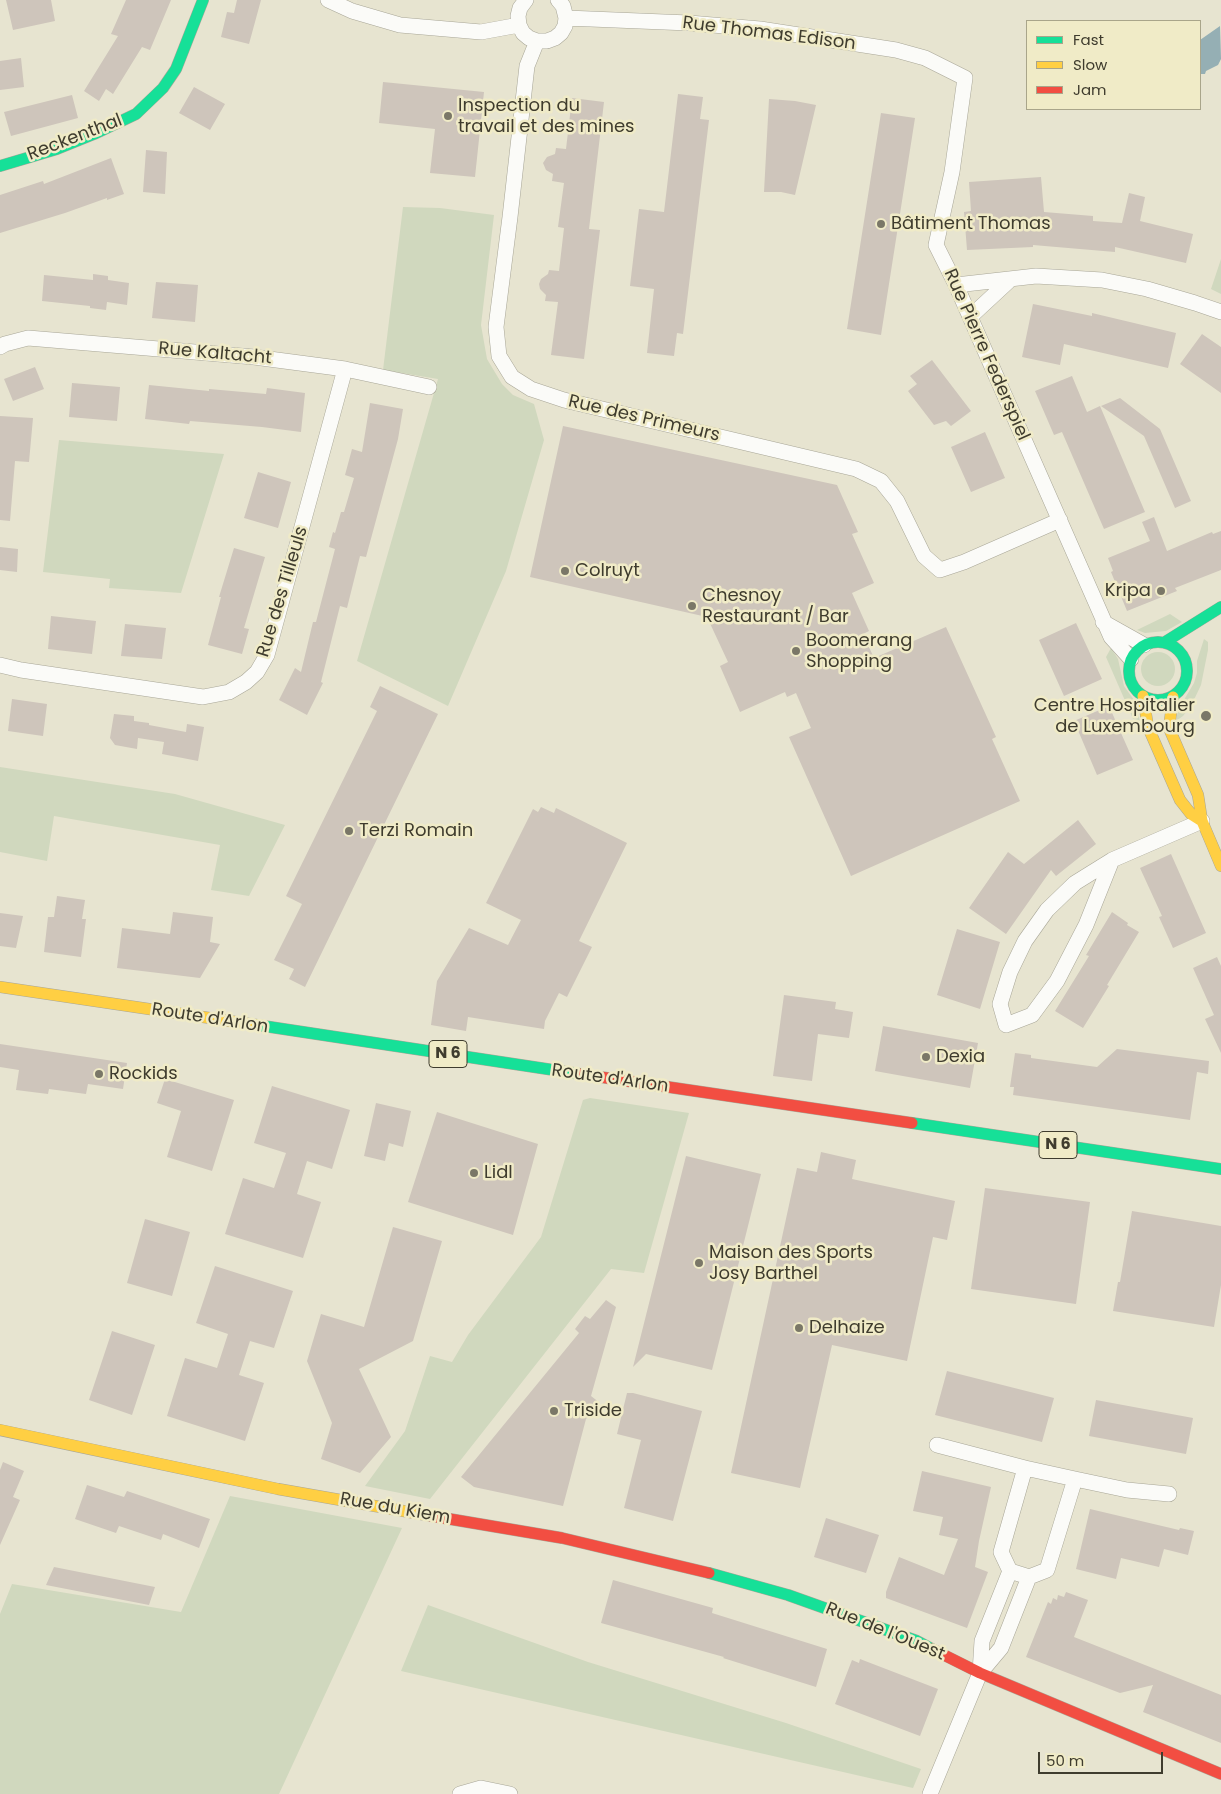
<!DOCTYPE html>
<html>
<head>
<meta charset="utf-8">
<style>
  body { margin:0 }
  #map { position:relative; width:1221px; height:1794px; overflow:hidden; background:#e7e4d0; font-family:Poppins,sans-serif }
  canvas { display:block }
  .legend { position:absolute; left:1026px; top:20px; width:175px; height:90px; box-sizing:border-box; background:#f0ebc7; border:1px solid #a9a58a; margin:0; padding:6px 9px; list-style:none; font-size:15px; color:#3f3c2e }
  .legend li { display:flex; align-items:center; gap:10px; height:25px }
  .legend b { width:25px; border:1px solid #a9a58a }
  .scale { position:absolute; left:1038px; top:1752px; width:125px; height:22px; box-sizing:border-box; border:2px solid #3f3c2e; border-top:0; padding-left:6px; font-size:15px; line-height:18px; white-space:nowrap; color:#3f3c2e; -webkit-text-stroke:4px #f0ebc7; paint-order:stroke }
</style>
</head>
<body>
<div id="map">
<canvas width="1221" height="1794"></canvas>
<ul class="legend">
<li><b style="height:6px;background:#16e098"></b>Fast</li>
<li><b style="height:6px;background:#ffcf43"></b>Slow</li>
<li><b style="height:6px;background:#f24e42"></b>Jam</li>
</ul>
<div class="scale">50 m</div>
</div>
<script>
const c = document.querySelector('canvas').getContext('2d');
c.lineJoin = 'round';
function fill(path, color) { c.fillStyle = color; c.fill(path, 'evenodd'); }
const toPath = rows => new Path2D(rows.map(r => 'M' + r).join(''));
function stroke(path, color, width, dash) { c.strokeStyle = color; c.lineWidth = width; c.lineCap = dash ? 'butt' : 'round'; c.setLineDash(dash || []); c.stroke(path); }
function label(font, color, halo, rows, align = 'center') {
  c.font = font + ' Poppins,sans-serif'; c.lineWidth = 5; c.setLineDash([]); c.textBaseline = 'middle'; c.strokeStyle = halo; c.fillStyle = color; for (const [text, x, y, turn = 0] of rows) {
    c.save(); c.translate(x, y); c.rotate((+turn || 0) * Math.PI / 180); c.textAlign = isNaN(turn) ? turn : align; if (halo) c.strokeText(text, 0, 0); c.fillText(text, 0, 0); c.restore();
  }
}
fill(toPath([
  [403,207,440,208,494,215,481,325,487,359,502,384,513,395,534,404,544,440,506,571,448,706,357,661,438,379,383,370],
  [1221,259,1221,294,1211,289],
  [59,440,224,454,181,593,109,588,110,579,43,572],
  [1170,614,1182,622,1166,631,1145,633,1137,630],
  [1204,639,1208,642,1208,650,1201,685,1191,706,1183,716,1176,721,1178,710,1194,683,1197,673,1197,661],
  [1111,648,1118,659,1124,686,1134,700,1140,721,1133,719,1106,657],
  '1141 669a17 17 0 1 1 34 0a17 17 0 1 1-34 0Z',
  [0,767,175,794,285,825,249,896,211,890,220,845,54,816,47,861,0,852],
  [590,1098,689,1113,644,1273,611,1269,430,1499,365,1486,405,1431,430,1356,452,1362,468,1335,541,1237,583,1100],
  [230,1496,402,1528,279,1794,0,1794,0,1614,12,1584,181,1612],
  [428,1605,588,1662,786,1723,921,1769,913,1788,401,1671]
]), '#d0d8be');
fill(toPath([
  [1220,26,1221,59,1218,65,1206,71,1205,74,1200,74,1200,40]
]), '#95afb4');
fill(toPath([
  [6,0,51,0,55,21,13,30],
  [126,0,171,0,150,50,142,47,113,94,106,89,99,101,84,91,118,36,111,34],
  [237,0,261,0,249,44,221,37,227,12,234,13],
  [21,58,24,87,0,90,0,61],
  [383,82,484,92,475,177,430,173,435,129,379,123],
  [194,87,225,104,210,130,179,113],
  [678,94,703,97,700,119,709,120,683,334,677,333,674,356,647,353,654,289,630,286,639,209,664,212],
  [72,95,78,118,11,136,4,112],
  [572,98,604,102,589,229,600,230,584,359,551,355,558,302,545,301,546,295,540,289,539,284,541,279,548,274,549,270,559,271,564,228,558,227,564,183,552,181,553,174,546,170,543,163,547,157,555,154,556,148,566,149],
  [769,99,795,101,816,105,795,195,781,192,764,192],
  [881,113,915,118,881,335,847,329],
  [146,150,167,152,165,194,143,192],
  [111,158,124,194,107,200,107,198,65,213,0,233,0,195,43,181,44,184],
  [1041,177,1044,212,1093,216,1093,221,1122,223,1129,193,1145,197,1140,221,1193,234,1186,263,1115,247,1115,252,1033,245,1033,247,967,250,964,212,971,211,969,182],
  [93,274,108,276,108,280,129,283,127,305,107,302,106,310,90,308,90,306,42,301,44,275,93,280],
  [156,282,198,285,195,322,152,318],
  [1033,304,1092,316,1092,313,1176,333,1168,368,1064,344,1060,365,1022,357],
  [1202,334,1221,347,1221,393,1180,364],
  [932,360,971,411,951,426,946,421,934,425,908,391,917,384,910,376],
  [35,367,44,389,13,401,4,379],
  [1072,376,1087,412,1100,406,1145,512,1104,529,1062,432,1054,435,1035,391],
  [72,383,120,387,117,421,69,417],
  [149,385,209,391,209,389,266,394,267,388,305,393,301,432,262,427,190,421,189,424,145,419],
  [1120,398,1160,429,1191,501,1175,508,1144,436,1101,406],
  [370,403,403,409,398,439,366,557,360,556,347,608,340,606,321,682,323,683,307,715,279,700,295,668,301,672,313,622,316,622,335,549,329,547,333,532,335,533,341,512,344,512,354,478,345,475,352,449,362,452],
  [0,416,33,418,29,462,15,461,10,521,0,520],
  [563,426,837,485,858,532,852,534,874,583,852,593,869,631,863,634,874,658,946,627,996,737,992,739,1020,801,851,876,789,737,811,728,796,693,787,697,785,692,740,712,720,666,728,662,707,617,530,577],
  [985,432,1005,478,971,492,951,447],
  [258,472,291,482,278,528,244,518],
  [1154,517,1167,551,1212,532,1213,534,1221,531,1221,570,1175,588,1177,591,1127,611,1111,572,1113,571,1108,558,1150,541,1142,522],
  [0,547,18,549,17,572,0,570],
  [234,548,265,557,244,628,249,629,242,654,208,645,221,597,219,597],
  [51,616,96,621,92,654,48,649],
  [1076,623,1102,679,1064,696,1039,640],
  [125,624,166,628,162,659,121,656],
  [380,686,438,714,305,987,289,979,294,969,274,960,302,904,286,896,377,711,370,707],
  [12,699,47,704,43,736,8,731],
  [1109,706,1133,760,1097,775,1074,721],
  [114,714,134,716,134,721,149,723,149,725,186,732,187,724,204,727,198,761,162,754,164,742,138,738,137,749,115,745,110,738],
  [541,807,554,813,556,808,627,843,579,941,592,947,567,997,559,993,545,1021,544,1029,468,1017,466,1031,431,1025,437,981,469,928,508,945,521,920,486,903,533,809,538,812],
  [1078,820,1096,844,1056,876,1051,870,1006,934,969,908,1008,852,1024,864],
  [1171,854,1206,933,1173,948,1159,917,1162,916,1140,868],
  [57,896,85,900,82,919,86,919,81,957,44,952,48,917,54,917],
  [173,912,213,917,210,942,220,944,200,978,117,968,122,928,170,934],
  [1112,912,1128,923,1127,925,1139,932,1107,985,1109,986,1083,1028,1055,1011,1089,956,1086,955],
  [0,913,23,916,16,948,0,946],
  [957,929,1000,942,980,1009,937,995],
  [1217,957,1221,966,1221,1053,1205,1019,1214,1015,1193,968],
  [784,995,836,1002,835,1009,853,1012,849,1038,818,1034,812,1081,773,1076],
  [883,1026,978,1043,970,1088,875,1071],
  [0,1044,127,1063,123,1089,88,1084,86,1094,49,1089,48,1094,16,1090,19,1070,0,1067],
  [1117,1049,1209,1061,1208,1074,1197,1072,1190,1120,1013,1095,1014,1087,1010,1087,1015,1053,1031,1055,1031,1058,1097,1067],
  [165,1079,234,1100,212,1171,167,1157,181,1111,157,1103],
  [272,1086,350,1110,332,1169,307,1161,297,1194,321,1202,303,1258,225,1234,243,1178,274,1188,286,1153,254,1143],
  [376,1103,411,1111,403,1147,389,1143,385,1161,364,1156],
  [437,1112,538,1144,513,1235,408,1202],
  [821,1152,856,1160,852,1179,955,1201,947,1240,933,1237,907,1361,832,1345,800,1488,731,1473,797,1168,817,1172],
  [686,1156,761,1174,712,1370,646,1354,633,1367],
  [985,1188,1090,1202,1076,1304,971,1289],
  [1132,1211,1221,1226,1221,1285,1214,1327,1113,1311,1118,1282,1120,1282],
  [145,1219,190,1232,172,1296,127,1283],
  [393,1227,442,1241,413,1341,359,1369,391,1437,360,1473,321,1459,332,1423,307,1361,321,1314,364,1327],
  [215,1266,293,1291,274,1348,250,1341,239,1375,264,1383,245,1441,167,1416,185,1358,217,1368,228,1334,196,1323],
  [606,1300,616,1307,591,1396,600,1403,586,1419,563,1506,474,1487,461,1477,579,1333,575,1329,585,1316,590,1319],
  [112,1331,155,1345,132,1415,89,1400],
  [947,1371,1054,1398,1042,1442,935,1415],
  [627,1393,633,1393,702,1411,673,1521,624,1508,641,1440,617,1434],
  [1096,1400,1193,1418,1186,1454,1089,1436],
  [3,1462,24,1471,13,1497,20,1500,0,1545,0,1470],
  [922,1471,991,1487,979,1541,975,1567,988,1572,967,1628,886,1598,886,1592,899,1557,944,1575,958,1539,939,1535,943,1517,913,1511],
  [87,1485,124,1497,127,1491,210,1519,199,1548,163,1534,161,1540,119,1526,116,1533,75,1519],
  [1090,1509,1179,1530,1180,1528,1194,1531,1188,1555,1164,1549,1159,1567,1121,1558,1116,1579,1076,1569],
  [826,1518,879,1535,866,1573,814,1557],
  [54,1567,155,1587,149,1605,46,1585],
  [613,1580,713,1608,712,1613,827,1649,816,1687,723,1658,724,1657,601,1623],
  [1066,1592,1088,1600,1074,1637,1221,1695,1221,1743,1143,1712,1153,1685,1120,1693,1026,1657,1048,1602,1051,1604,1053,1598,1057,1600,1058,1595,1064,1597],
  [860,1659,938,1689,920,1736,835,1704,852,1660,859,1663]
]), '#cec5bb');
const street = toPath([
  [328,0,352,11,400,25,481,32,519,25],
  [526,0,520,8,518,16,519,25,523,33,529,38,537,41,547,41,555,38,561,33,565,26,566,18,563,6,558,0],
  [566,18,689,23,760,29,896,50,925,58,965,78,952,172,936,245,956,285,1111,637,1131,659],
  [537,41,527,66,510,217,496,327,499,356,512,377,531,389,564,400,856,469,881,481,897,501,924,556,940,570,964,562,1060,520],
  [956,285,1036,276,1102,280,1147,289,1195,303,1221,312],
  [970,317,1011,279],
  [0,347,5,344,28,338,254,357,345,369,429,387],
  [1103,622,1144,645],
  [0,665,21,670,203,697,229,692,246,682,257,672,267,655,345,369],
  [1112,860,1086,925,1057,981,1032,1015,1006,1025,1000,1004,1010,972,1025,941,1047,910,1075,883,1112,860,1202,821],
  [937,1445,1025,1468],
  [1075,1479,1127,1490,1169,1494],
  [980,1673,982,1641,1010,1571],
  [460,1794,481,1788,510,1794],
  [930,1794,980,1673,1001,1648,1029,1577,1047,1570,1075,1479,1025,1468,1001,1552,1010,1571,1029,1577]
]);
const fast = toPath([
  [0,166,57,149,94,134,136,114,163,88,176,69,203,0],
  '1129 671a29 29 0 1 1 58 0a29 29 0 1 1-58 0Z',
  [1165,642,1221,607],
  [257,1025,580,1074],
  [912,1123,1221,1169],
  [709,1573,788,1595,917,1641,932,1649]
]);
const slow = toPath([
  [1143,696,1148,727,1180,800,1191,814,1202,821],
  [1173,697,1169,728,1198,795,1202,821,1221,866],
  [0,987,257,1025],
  [0,1430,278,1489,426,1515]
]);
const jam = toPath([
  [580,1074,912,1123],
  [426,1515,562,1538,709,1573],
  [932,1649,980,1673,1221,1774]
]);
stroke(street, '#a8a697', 16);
stroke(fast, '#a8a697', 12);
stroke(slow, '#a8a697', 12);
stroke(jam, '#a8a697', 12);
stroke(street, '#fbfbf8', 15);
stroke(fast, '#16e098', 11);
stroke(slow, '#ffcf43', 11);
stroke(jam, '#f24e42', 11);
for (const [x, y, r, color] of [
  [448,116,5,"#7a7767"],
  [881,224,5,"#7a7767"],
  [565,571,5,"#7a7767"],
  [1161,591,5,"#7a7767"],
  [692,606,5,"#7a7767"],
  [796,651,5,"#7a7767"],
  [1206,716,6,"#7a7767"],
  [349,831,5,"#7a7767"],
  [926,1057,5,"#7a7767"],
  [99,1074,5,"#7a7767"],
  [474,1173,5,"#7a7767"],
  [699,1263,5,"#7a7767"],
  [799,1328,5,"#7a7767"],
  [554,1411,5,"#7a7767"]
]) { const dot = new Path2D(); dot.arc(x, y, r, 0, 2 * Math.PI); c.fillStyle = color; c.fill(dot); stroke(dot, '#f0ebc7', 2); }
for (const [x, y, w] of [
  [448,1054,38],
  [1058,1145,38]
]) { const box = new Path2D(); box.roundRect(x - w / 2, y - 13.5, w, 27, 4); c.fillStyle = '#f0ebc7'; c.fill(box); stroke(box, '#3f3c2e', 1); }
label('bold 16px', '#3f3c2e', null, [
  ["N 6",448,1054],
  ["N 6",1058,1145]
]);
label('18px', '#3f3c2e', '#f0ebc7', [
  ["Rue Thomas Edison",769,34,7],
  ["Reckenthal",75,138,-21],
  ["Rue Kaltacht",215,354,5],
  ["Rue Pierre Federspiel",986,355,66],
  ["Rue des Primeurs",644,419,13],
  ["Rue des Tilleuls",283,592,-73],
  ["Route d'Arlon",210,1019,9],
  ["Route d'Arlon",610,1079,8],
  ["Rue du Kiem",395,1509,10],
  ["Rue de l'Ouest",885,1632,22]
]);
label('18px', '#3f3c2e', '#f0ebc7', [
  ["Inspection du",458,106],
  ["travail et des mines",458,127],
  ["Bâtiment Thomas",891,224],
  ["Colruyt",575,571],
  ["Kripa",1151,591,"right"],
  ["Chesnoy",702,596],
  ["Restaurant / Bar",702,617],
  ["Boomerang",806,641],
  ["Shopping",806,662],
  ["Centre Hospitalier",1195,706,"right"],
  ["de Luxembourg",1195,727,"right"],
  ["Terzi Romain",359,831],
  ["Dexia",936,1057],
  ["Rockids",109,1074],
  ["Lidl",484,1173],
  ["Maison des Sports",709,1253],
  ["Josy Barthel",709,1274],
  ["Delhaize",809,1328],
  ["Triside",564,1411]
], 'left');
</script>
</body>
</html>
